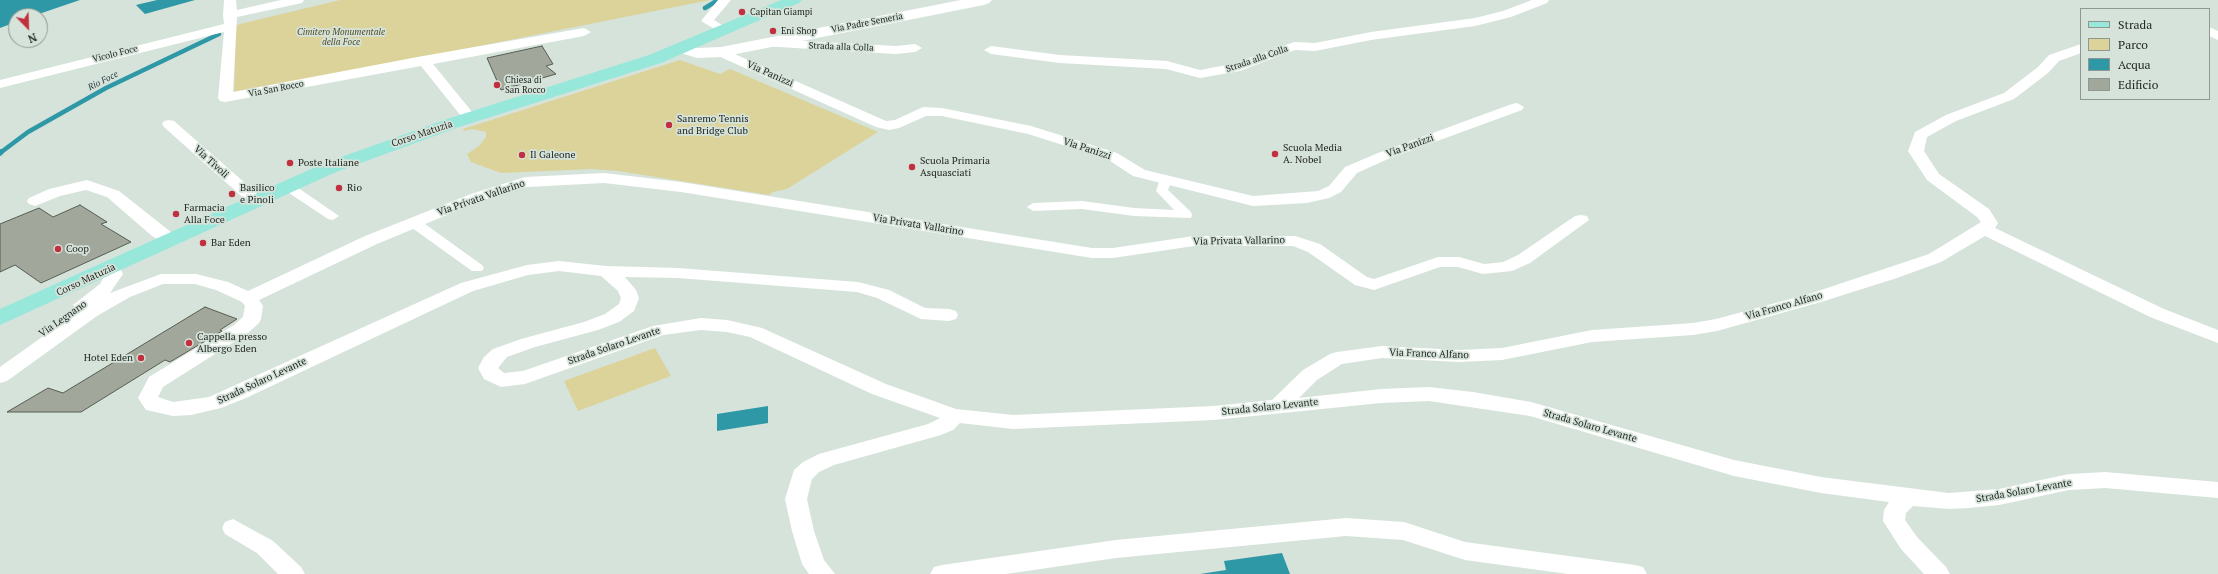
<!DOCTYPE html>
<html>
<head>
<meta charset="utf-8">
<style>
  body { margin:0 }
  #map { position:relative; width:2218px; height:574px; overflow:hidden; background:#d6e3da; font-family:"PT Serif",serif }
  canvas { display:block }
  .legend { position:absolute; left:2080px; top:8px; width:130px; height:92px; box-sizing:border-box; background:#d6e3da; border:1px solid #8e9891; margin:0; padding:5px 7px; list-style:none; font-size:12px; color:#222723 }
  .legend li { display:flex; align-items:center; gap:8px; height:20px }
  .legend b { width:20px; border:1px solid #8e9891 }
  .north { position:absolute; left:8px; top:8px; width:40px; height:40px; box-sizing:border-box; background:#d6e3da; border:1px solid #8e9891; border-radius:50%; rotate:157deg; font-size:11px; font-weight:700; line-height:16px; text-align:center; color:#222723 }
  .north::after { content:''; display:block; margin:auto; width:14px; height:18px; background:#c0303e; clip-path:polygon(50% 0,100% 100%,50% 72%,0 100%) }
</style>
</head>
<body>
<div id="map">
<canvas width="2218" height="574"></canvas>
<ul class="legend">
<li><b style="height:5px;background:#97e7db"></b>Strada</li>
<li><b style="height:11px;background:#dbd39a"></b>Parco</li>
<li><b style="height:11px;background:#2f98a6"></b>Acqua</li>
<li><b style="height:11px;background:#a1a79a"></b>Edificio</li>
</ul>
<div class="north">N</div>
</div>
<script>
const c = document.querySelector('canvas').getContext('2d');
c.lineJoin = 'round';
function fill(path, color) { c.fillStyle = color; c.fill(path, 'evenodd'); }
const toPath = rows => new Path2D(rows.map(r => 'M' + r).join(''));
function stroke(path, color, width, dash) { c.strokeStyle = color; c.lineWidth = width; c.lineCap = dash ? 'butt' : 'round'; c.setLineDash(dash || []); c.stroke(path); }
function label(font, color, halo, rows, align = 'center') {
  c.font = font + ' "PT Serif",serif'; c.lineWidth = 3.5; c.setLineDash([]); c.textBaseline = 'middle'; c.strokeStyle = halo; c.fillStyle = color; for (const [text, x, y, turn = 0] of rows) {
    c.save(); c.translate(x, y); c.rotate((+turn || 0) * Math.PI / 180); c.textAlign = isNaN(turn) ? turn : align; if (halo) c.strokeText(text, 0, 0); c.fillText(text, 0, 0); c.restore();
  }
}
fill(toPath([
  [340,0,710,0,234,95,236,25],
  [680,60,720,74,730,69,878,132,787,189,773,192,769,195,618,171,593,169,501,173,471,162,467,154,479,146,486,137,486,132,472,129,464,131,463,129],
  [655,348,671,376,578,411,564,381]
]), '#dbd39a');
fill(toPath([
  [0,0,80,0,33,16,16,16,16,22,0,28],
  [157,0,195,0,145,14,136,5],
  [768,406,768,423,717,431,717,414],
  [1282,553,1290,574,1200,574,1226,570,1224,561]
]), '#2f98a6');
stroke(toPath([
  [705,8,718,0],
  [0,153,28,132,106,88,219,34]
]), '#2f98a6', 4.5);
stroke(toPath([
  [0,153,1,152]
]), '#2f98a6', 5.5);
const building = toPath([
  [542,46,553,64,546,66,556,74,501,90,487,58,542,46],
  [80,205,107,222,101,224,131,242,41,283,15,265,0,272,0,224,39,208,53,217,80,205],
  [205,307,237,319,220,330,222,331,170,362,165,360,81,412,7,412,48,388,63,393,205,307]
]);
fill(building, '#a1a79a');
stroke(building, '#575d51', 1);
fill(toPath([
  [1166,175,1172,179,1168,190,1191,212,1192,215,1191,218,1134,216,1082,209,1033,211,1027,207,1033,203,1082,201,1134,208,1174,210,1156,191,1160,179,1166,175],
  [287,182,291,183,339,216,333,220,328,219,283,189,281,186,283,183,287,182],
  [413,218,418,219,482,265,484,268,482,271,472,271,408,225,406,222,413,218]
]), '#fff');
fill(toPath([
  [224,0,236,0,237,10,281,0,304,0,302,3,237,17,233,92,423,56,584,28,591,32,584,36,433,64,477,118,475,121,470,122,465,121,421,66,225,102,220,101,218,98,224,32,0,88,0,80,224,24,223,15,224,0],
  [718,0,731,0,714,20,730,30,723,34,701,21,718,0],
  [1532,0,1549,0,1547,3,1511,17,1475,26,1371,40,1315,51,1295,50,1240,71,1200,78,1166,69,1060,63,991,54,984,50,991,46,1060,55,1167,61,1200,70,1232,64,1294,42,1315,43,1371,32,1475,18,1503,11,1532,0],
  [2209,27,2218,31,2218,40,2209,36,2209,27],
  [767,39,896,46,915,44,922,48,915,52,896,54,762,46,760,43,767,39],
  [2081,44,2081,53,2059,61,2048,73,2014,99,1956,121,1927,137,1924,151,1939,174,1989,209,1998,223,1995,228,2164,309,2218,330,2218,343,2150,317,1985,236,1941,262,1897,278,1821,302,1717,331,1693,335,1592,342,1502,360,1459,362,1382,358,1342,364,1317,380,1299,398,1381,389,1429,387,1473,392,1531,402,1734,460,1821,477,1949,493,1999,489,2069,474,2105,472,2218,482,2218,498,2105,488,2069,490,1999,505,1969,508,1949,509,1913,506,1906,513,1905,520,1917,537,1946,567,1950,574,1924,574,1901,549,1883,521,1884,510,1889,502,1821,493,1734,476,1530,416,1429,401,1381,403,1214,420,1013,429,960,423,953,430,941,435,834,465,819,472,812,479,807,499,814,531,824,560,835,574,809,574,802,564,792,531,785,499,794,470,803,462,819,454,928,424,940,418,872,394,750,337,727,332,701,330,663,335,525,384,501,387,484,379,478,368,484,357,493,349,521,339,584,322,605,314,619,304,621,298,618,291,601,276,559,271,528,275,473,291,246,398,221,408,191,415,173,416,146,410,138,398,149,377,234,325,243,317,245,306,242,302,216,290,195,284,163,284,130,297,97,316,7,381,0,383,0,367,80,310,76,309,73,305,100,284,105,274,103,268,106,264,118,264,123,274,110,293,161,274,196,274,228,282,248,291,365,236,471,194,525,177,604,173,681,182,1092,248,1113,248,1194,236,1295,236,1320,244,1367,277,1374,279,1438,257,1459,257,1484,264,1503,262,1518,255,1575,216,1581,215,1587,216,1589,220,1530,263,1512,271,1483,274,1458,267,1440,267,1374,290,1355,285,1308,252,1293,246,1194,246,1113,258,1092,258,681,192,604,183,527,187,483,200,377,244,259,300,263,306,261,319,259,323,248,333,163,387,158,397,173,402,209,397,461,283,527,265,559,261,606,266,678,268,858,282,889,290,925,308,949,309,956,311,958,315,956,319,949,321,921,319,877,298,857,292,678,278,625,277,636,290,639,298,634,311,619,322,598,330,535,347,507,357,498,368,504,373,523,371,653,326,701,318,727,320,762,328,886,384,956,409,1013,415,1214,406,1272,400,1303,370,1330,354,1337,352,1382,346,1459,350,1502,348,1592,330,1693,323,1716,319,1809,294,1929,254,1981,222,1977,217,1927,180,1908,151,1915,132,1946,115,2004,93,2038,67,2049,55,2081,44],
  [721,48,886,121,895,120,923,107,942,108,1031,126,1117,153,1145,170,1253,196,1318,191,1329,186,1345,167,1378,153,1512,104,1517,103,1524,107,1522,110,1388,159,1357,173,1341,192,1329,198,1307,203,1253,206,1133,176,1107,159,1028,134,942,116,926,116,899,128,889,130,876,127,716,55,714,52,716,49,721,48],
  [169,120,174,121,261,197,263,200,261,203,249,203,164,127,162,124,164,121,169,120],
  [87,180,119,191,181,240,178,244,172,245,166,244,152,236,107,197,86,190,60,196,35,206,29,204,27,201,29,198,49,189,87,180],
  [1346,518,1404,522,1465,542,1635,565,1643,567,1647,574,1568,574,1465,560,1403,540,1346,536,1116,558,1006,574,930,574,934,567,942,565,1116,540,1346,518],
  [233,519,273,541,301,567,305,574,278,574,257,553,225,534,222,528,225,522,233,519]
]), '#fff');
fill(toPath([
  [961,0,992,0,989,3,984,5,721,57,697,58,675,51,673,48,675,45,681,43,698,48,721,47,961,0]
]), '#fff');
fill(toPath([
  [781,0,802,0,799,3,661,63,459,127,336,172,0,325,0,309,322,164,447,119,649,55,781,0]
]), '#97e7db');
for (const [x, y, r, color] of [
  [742,12,4,"#c0303e"],
  [773,31,4,"#c0303e"],
  [497,85,4,"#c0303e"],
  [669,125,4,"#c0303e"],
  [1275,154,4,"#c0303e"],
  [522,155,4,"#c0303e"],
  [290,163,4,"#c0303e"],
  [912,167,4,"#c0303e"],
  [339,188,4,"#c0303e"],
  [232,194,4,"#c0303e"],
  [176,214,4,"#c0303e"],
  [203,243,4,"#c0303e"],
  [58,249,4,"#c0303e"],
  [189,343,4,"#c0303e"],
  [141,358,4,"#c0303e"]
]) { const dot = new Path2D(); dot.arc(x, y, r, 0, 2 * Math.PI); c.fillStyle = color; c.fill(dot); stroke(dot, '#d6e3da', 1.5); }
label('9px', '#222723', '#d6e3da', [
  ["Capitan Giampi",750,12],
  ["Eni Shop",781,31],
  ["Chiesa di",505,80],
  ["San Rocco",505,90]
], 'left');
label('9px', '#222723', '#d6e3da', [
  ["Via Padre Semeria",867,23,-11],
  ["Strada alla Colla",841,47,2],
  ["Vicolo Foce",115,54,-14],
  ["Strada alla Colla",1257,59,-19],
  ["Via San Rocco",276,89,-11]
]);
label('italic 9px', '#4f4921', '#d6e3da', [
  ["Cimitero Monumentale",341,32],
  ["della Foce",341,42]
]);
label('italic 9px', '#1d3438', '#d6e3da', [
  ["Rio Foce",103,81,-27]
]);
label('10px', '#222723', '#d6e3da', [
  ["Via Panizzi",770,74,24],
  ["Corso Matuzia",422,134,-19],
  ["Via Panizzi",1410,146,-20],
  ["Via Panizzi",1087,149,18],
  ["Via Tivoli",211,162,42],
  ["Via Privata Vallarino",481,198,-19],
  ["Via Privata Vallarino",918,225,9],
  ["Via Privata Vallarino",1239,241,-1],
  ["Corso Matuzia",86,280,-25],
  ["Via Franco Alfano",1784,306,-16],
  ["Via Legnano",63,319,-35],
  ["Strada Solaro Levante",614,346,-19],
  ["Via Franco Alfano",1429,354,2],
  ["Strada Solaro Levante",262,381,-25],
  ["Strada Solaro Levante",1270,407,-6],
  ["Strada Solaro Levante",1590,426,16],
  ["Strada Solaro Levante",2024,491,-10]
]);
label('10px', '#222723', '#d6e3da', [
  ["Sanremo Tennis",677,119],
  ["and Bridge Club",677,131],
  ["Scuola Media",1283,148],
  ["A. Nobel",1283,160],
  ["Il Galeone",530,155],
  ["Scuola Primaria",920,161],
  ["Asquasciati",920,173],
  ["Poste Italiane",298,163],
  ["Basilico",240,188],
  ["e Pinoli",240,200],
  ["Rio",347,188],
  ["Farmacia",184,208],
  ["Alla Foce",184,220],
  ["Bar Eden",211,243],
  ["Coop",66,249],
  ["Cappella presso",197,337],
  ["Albergo Eden",197,349],
  ["Hotel Eden",133,358,"right"]
], 'left');
</script>
</body>
</html>
